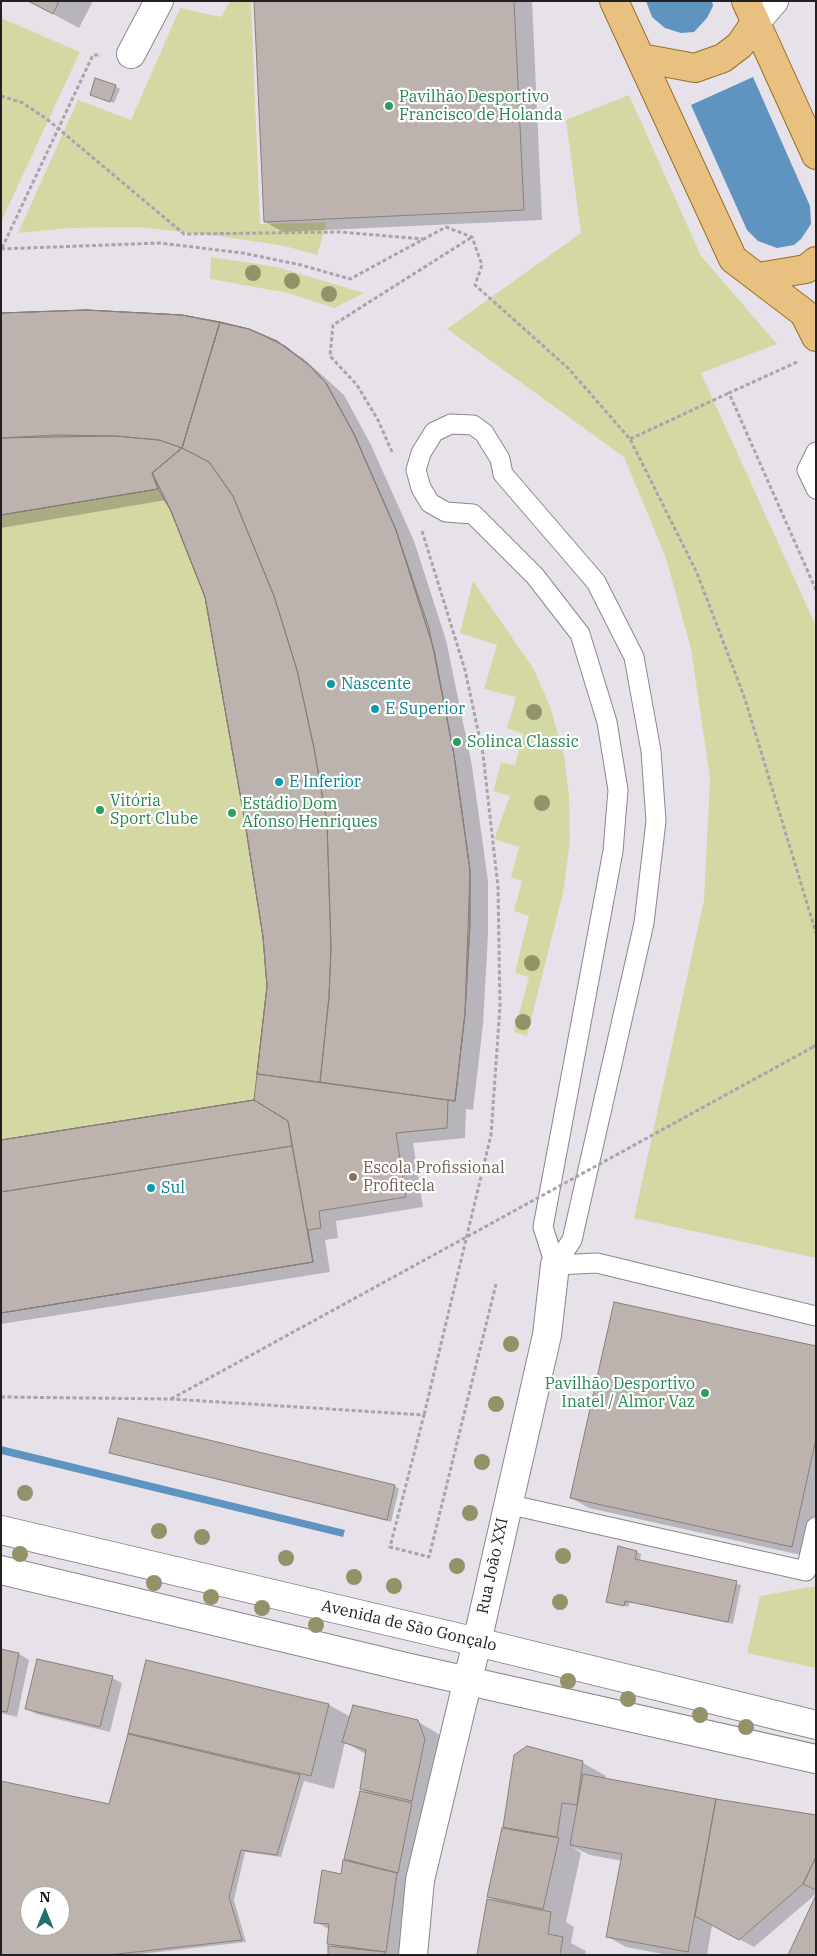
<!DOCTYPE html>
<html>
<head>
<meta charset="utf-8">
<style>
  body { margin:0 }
  #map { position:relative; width:817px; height:1956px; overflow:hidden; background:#e7e2ea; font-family:"IBM Plex Serif",serif }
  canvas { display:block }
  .frame { position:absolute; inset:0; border:2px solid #222023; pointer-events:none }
  .north { position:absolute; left:20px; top:1886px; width:50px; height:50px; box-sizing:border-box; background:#fff; border:1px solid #a7a6a7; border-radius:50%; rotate:0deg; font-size:14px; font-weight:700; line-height:20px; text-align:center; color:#222023 }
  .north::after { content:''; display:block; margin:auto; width:18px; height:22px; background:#236f6f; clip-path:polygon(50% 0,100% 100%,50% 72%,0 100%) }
</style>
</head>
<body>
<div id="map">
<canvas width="817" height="1956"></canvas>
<div class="frame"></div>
<div class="north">N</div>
</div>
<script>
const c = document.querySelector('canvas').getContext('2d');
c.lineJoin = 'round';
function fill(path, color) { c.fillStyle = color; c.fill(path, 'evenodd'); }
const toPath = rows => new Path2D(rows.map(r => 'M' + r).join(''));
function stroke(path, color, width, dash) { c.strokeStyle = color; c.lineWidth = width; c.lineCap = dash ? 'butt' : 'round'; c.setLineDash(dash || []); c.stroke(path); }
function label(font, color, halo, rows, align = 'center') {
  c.font = font + ' "IBM Plex Serif",serif'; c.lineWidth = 4.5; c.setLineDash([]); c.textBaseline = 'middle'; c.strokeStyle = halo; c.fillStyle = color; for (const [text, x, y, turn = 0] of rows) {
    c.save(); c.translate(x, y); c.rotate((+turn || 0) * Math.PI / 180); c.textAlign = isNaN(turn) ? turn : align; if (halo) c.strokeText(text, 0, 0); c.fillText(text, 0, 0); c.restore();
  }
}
fill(toPath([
  [230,1,251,1,260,224,327,222,317,255,285,246,219,236,138,227,70,228,18,233,78,100,131,120,180,8,221,17],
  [1,18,80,52,1,222],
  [629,95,701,256,777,344,701,373,816,626,816,1258,634,1218,704,900,710,778,691,649,666,558,624,457,447,329,581,233,566,120],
  [211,257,277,267,364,293,334,308,288,293,210,279],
  [86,310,182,315,249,329,285,346,354,434,396,530,434,650,454,755,470,870,470,924,465,1013,455,1101,448,1100,447,1128,396,1134,319,1211,321,1228,308,1231,313,1262,1,1313,1,313],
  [473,581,533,668,550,706,564,756,569,796,570,842,563,893,527,1036,514,1032,529,977,515,973,529,916,514,911,522,881,511,877,519,847,494,839,510,796,493,791,501,763,515,765,523,734,507,728,516,697,484,689,497,645,460,633],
  [816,1586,816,1668,747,1653,760,1596]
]), '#d4d8a3');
fill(toPath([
  [646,1,712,1,713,6,707,18,694,32,681,33,665,28,652,17],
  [753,77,810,206,811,224,801,239,794,245,777,248,758,241,747,230,691,105],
  [1,1446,345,1530,343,1537,1,1454]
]), '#5f93c0');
fill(toPath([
  [29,1,93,1,79,28],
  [255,1,532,1,542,220,283,232,265,222],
  [115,86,120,89,114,103,91,94],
  [1,315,284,347,303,358,344,395,371,445,414,541,446,640,472,766,488,881,488,935,483,1024,473,1110,466,1109,465,1138,413,1143,423,1207,336,1221,338,1238,325,1240,330,1272,1,1324,1,1141,255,1101,269,986,264,937,246,816,206,597,172,510,166,500,1,528],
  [816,1347,816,1530,810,1557,589,1508,571,1498],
  [110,1452,395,1486,399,1489,391,1522],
  [637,1552,641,1554,640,1561,741,1585,733,1624,630,1602,628,1607,607,1601],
  [1,1650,19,1654,29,1660,17,1717,1,1713],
  [112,1678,122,1683,110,1732,36,1714,27,1709],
  [329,1705,351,1717,417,1721,440,1735,447,1752,410,1955,329,1955,335,1948,329,1944,330,1930,316,1922,342,1875,354,1863,345,1858,370,1794,361,1789,367,1755,345,1742,334,1789,304,1781,281,1857,245,1852,234,1900,246,1942,132,1955,1,1955,1,1782,110,1805,139,1737,130,1732],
  [30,1896,60,1896,60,1926,30,1926],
  [527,1747,583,1763,606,1776,605,1780,816,1816,816,1894,754,1947,712,1925,707,1955,668,1955,626,1947,608,1937,622,1861,590,1855,573,1847,581,1853,566,1922,574,1927,571,1943,586,1951,585,1955,478,1955,498,1902,489,1897,512,1830,504,1826]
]), '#0003');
const building = toPath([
  [28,1,59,1,53,14,28,1],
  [254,1,514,1,524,210,264,222,254,1],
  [95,78,116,85,110,102,90,95,95,78],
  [86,310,182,315,249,329,285,346,309,365,326,383,354,434,396,530,434,650,454,755,470,870,470,924,465,1013,455,1101,448,1100,447,1128,396,1133,406,1197,319,1211,321,1228,308,1230,313,1262,1,1313,1,1140,254,1100,267,986,263,937,244,816,205,597,171,511,158,489,1,515,1,313,86,310],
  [86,310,182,315,220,322,182,448,152,473,158,489,1,515,1,313,86,310],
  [86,310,182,315,220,322,182,448,159,440,115,436,1,438,1,313,86,310],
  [220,322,249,329,277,341,309,365,326,383,354,434,396,530,429,628,454,755,470,870,470,924,465,1013,455,1101,257,1074,267,986,263,937,244,816,205,597,171,511,152,473,182,448,220,322],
  [220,322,249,329,277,341,309,365,326,383,354,434,396,530,434,650,454,755,470,870,465,1013,455,1101,320,1082,329,997,331,948,327,823,314,748,297,670,274,596,233,496,209,462,182,448,220,322],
  [56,435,115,436,159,440,182,448,152,473,158,489,1,515,1,438,56,435],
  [182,448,209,462,233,496,274,596,297,670,314,748,327,823,331,948,329,997,320,1082,257,1074,267,986,263,937,244,816,205,597,171,511,152,473,182,448],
  [254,1100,288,1121,313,1262,1,1313,1,1140,254,1100],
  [254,1100,288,1121,292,1146,1,1192,1,1140,254,1100],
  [292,1146,313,1262,1,1313,1,1192,292,1146],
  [614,1302,816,1346,816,1439,792,1547,570,1498,614,1302],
  [118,1418,395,1485,387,1520,109,1453,118,1418],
  [618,1546,637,1551,635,1559,737,1581,728,1622,625,1601,624,1606,606,1602,618,1546],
  [1,1649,19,1653,7,1712,1,1711,1,1649],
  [37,1659,113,1676,100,1727,25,1709,37,1659],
  [146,1660,329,1704,311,1776,128,1733,146,1660],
  [353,1705,418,1720,425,1739,412,1801,360,1789,366,1750,342,1742,353,1705],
  [128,1734,300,1775,277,1855,241,1850,229,1897,242,1940,109,1955,1,1955,1,1781,109,1804,128,1734],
  [30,1896,60,1896,60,1926,30,1926,30,1896],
  [527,1746,583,1761,577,1805,562,1803,557,1837,503,1827,514,1755,527,1746],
  [583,1774,716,1799,688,1952,606,1937,622,1854,570,1845,583,1774],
  [360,1791,412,1803,398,1873,344,1859,360,1791],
  [716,1799,816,1815,816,1857,803,1884,739,1940,695,1916,716,1799],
  [502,1828,559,1838,543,1909,487,1897,502,1828],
  [816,1857,816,1890,803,1884,816,1857],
  [343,1860,397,1873,386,1952,327,1944,329,1924,314,1923,322,1870,341,1874,343,1860],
  [816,1895,816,1955,788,1955,816,1895],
  [487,1899,551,1912,548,1934,563,1937,560,1955,477,1955,487,1899],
  [328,1946,385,1952,385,1955,328,1955,328,1946]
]);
fill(building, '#bcb3ae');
stroke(building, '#887f7a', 1);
const service = toPath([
  [451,424,473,425,484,433,500,459,503,474,596,582,634,657,651,751,656,821,644,923,572,1240,555,1265,543,1227,613,851,618,790,607,722,580,634,535,576,473,514,446,512,430,503,421,488,416,470,421,453,434,432,451,424],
  [816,452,807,470,816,489],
  [555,1265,597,1263,816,1316],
  [507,1504,806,1571,816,1527]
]);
const minor = toPath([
  [131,54,159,1],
  [413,1955,420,1880,477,1642]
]);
const tertiary = toPath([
  [755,23,774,1],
  [1,1530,477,1642,816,1725],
  [1,1570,406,1667,816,1759],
  [477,1642,547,1335,555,1265]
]);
const primary = toPath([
  [614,1,733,259,804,313,816,337],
  [746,1,816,155],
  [641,58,695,68,723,58,740,45,755,23],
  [758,277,806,269,816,261]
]);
stroke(service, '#8b878e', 21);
stroke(minor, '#8b878e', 30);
stroke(tertiary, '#8b878e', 30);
stroke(primary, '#996e28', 30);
stroke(toPath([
  [1,96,23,103,48,120,184,234,340,232,423,239],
  [2,248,93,55,101,55],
  [1,249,159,243,243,253,301,265,350,279,446,227,472,237,482,265,475,285,568,368,630,439,697,573,745,699,816,933],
  [797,362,729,393,816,590],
  [630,439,729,393],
  [392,452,378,420,357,385,330,356,333,325,472,237],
  [422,531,465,670,483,754,498,887,500,1006,491,1135,424,1415],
  [813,1047,816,1045],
  [1,1397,171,1399,424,1415,390,1547,429,1557,496,1284]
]), '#a8a4ab', 3, [4, 2.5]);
stroke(service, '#fff', 19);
stroke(minor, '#fff', 28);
stroke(tertiary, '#fff', 28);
stroke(primary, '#e8c180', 28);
stroke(toPath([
  [171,1399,813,1047]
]), '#a8a4ab', 3, [4, 2.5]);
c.fillStyle = '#939269';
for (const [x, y] of [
  [253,273],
  [292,281],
  [329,294],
  [534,712],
  [542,803],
  [532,963],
  [523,1022],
  [511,1344],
  [496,1404],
  [482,1462],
  [25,1493],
  [470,1513],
  [159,1531],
  [202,1537],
  [20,1554],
  [563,1556],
  [286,1558],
  [457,1566],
  [354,1577],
  [154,1583],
  [394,1586],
  [211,1597],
  [560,1602],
  [262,1608],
  [316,1625],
  [568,1681],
  [628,1699],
  [700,1715],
  [746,1727]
]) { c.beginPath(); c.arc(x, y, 8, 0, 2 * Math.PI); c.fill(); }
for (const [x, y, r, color] of [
  [389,106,5,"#2e9e5b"],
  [331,684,5,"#0f9aa8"],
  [375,709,5,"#0f9aa8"],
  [457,742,5,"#2e9e5b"],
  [279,782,5,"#0f9aa8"],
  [100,810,5,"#2e9e5b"],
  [232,813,5,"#2e9e5b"],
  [353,1177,5,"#8d6e63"],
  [151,1188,5,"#0f9aa8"],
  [705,1393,5,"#2e9e5b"]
]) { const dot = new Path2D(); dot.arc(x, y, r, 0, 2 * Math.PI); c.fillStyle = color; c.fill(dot); stroke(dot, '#fff', 2); }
label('16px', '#27864d', '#fff', [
  ["Pavilhão Desportivo",399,97],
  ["Francisco de Holanda",399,115],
  ["Solinca Classic",467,742],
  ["Vitória",110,801],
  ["Sport Clube",110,819],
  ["Estádio Dom",242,804],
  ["Afonso Henriques",242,822],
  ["Pavilhão Desportivo",695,1384,"right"],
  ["Inatel / Almor Vaz",695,1402,"right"]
], 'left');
label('16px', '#0d838f', '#fff', [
  ["Nascente",341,684],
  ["E Superior",385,709],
  ["E Inferior",289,782],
  ["Sul",161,1188]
], 'left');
label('16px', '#785e54', '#fff', [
  ["Escola Profissional",363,1168],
  ["Profitecla",363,1186]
], 'left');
label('16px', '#222023', '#fff', [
  ["Rua João XXI",493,1566,-78],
  ["Avenida de São Gonçalo",409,1626,13]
]);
</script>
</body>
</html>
